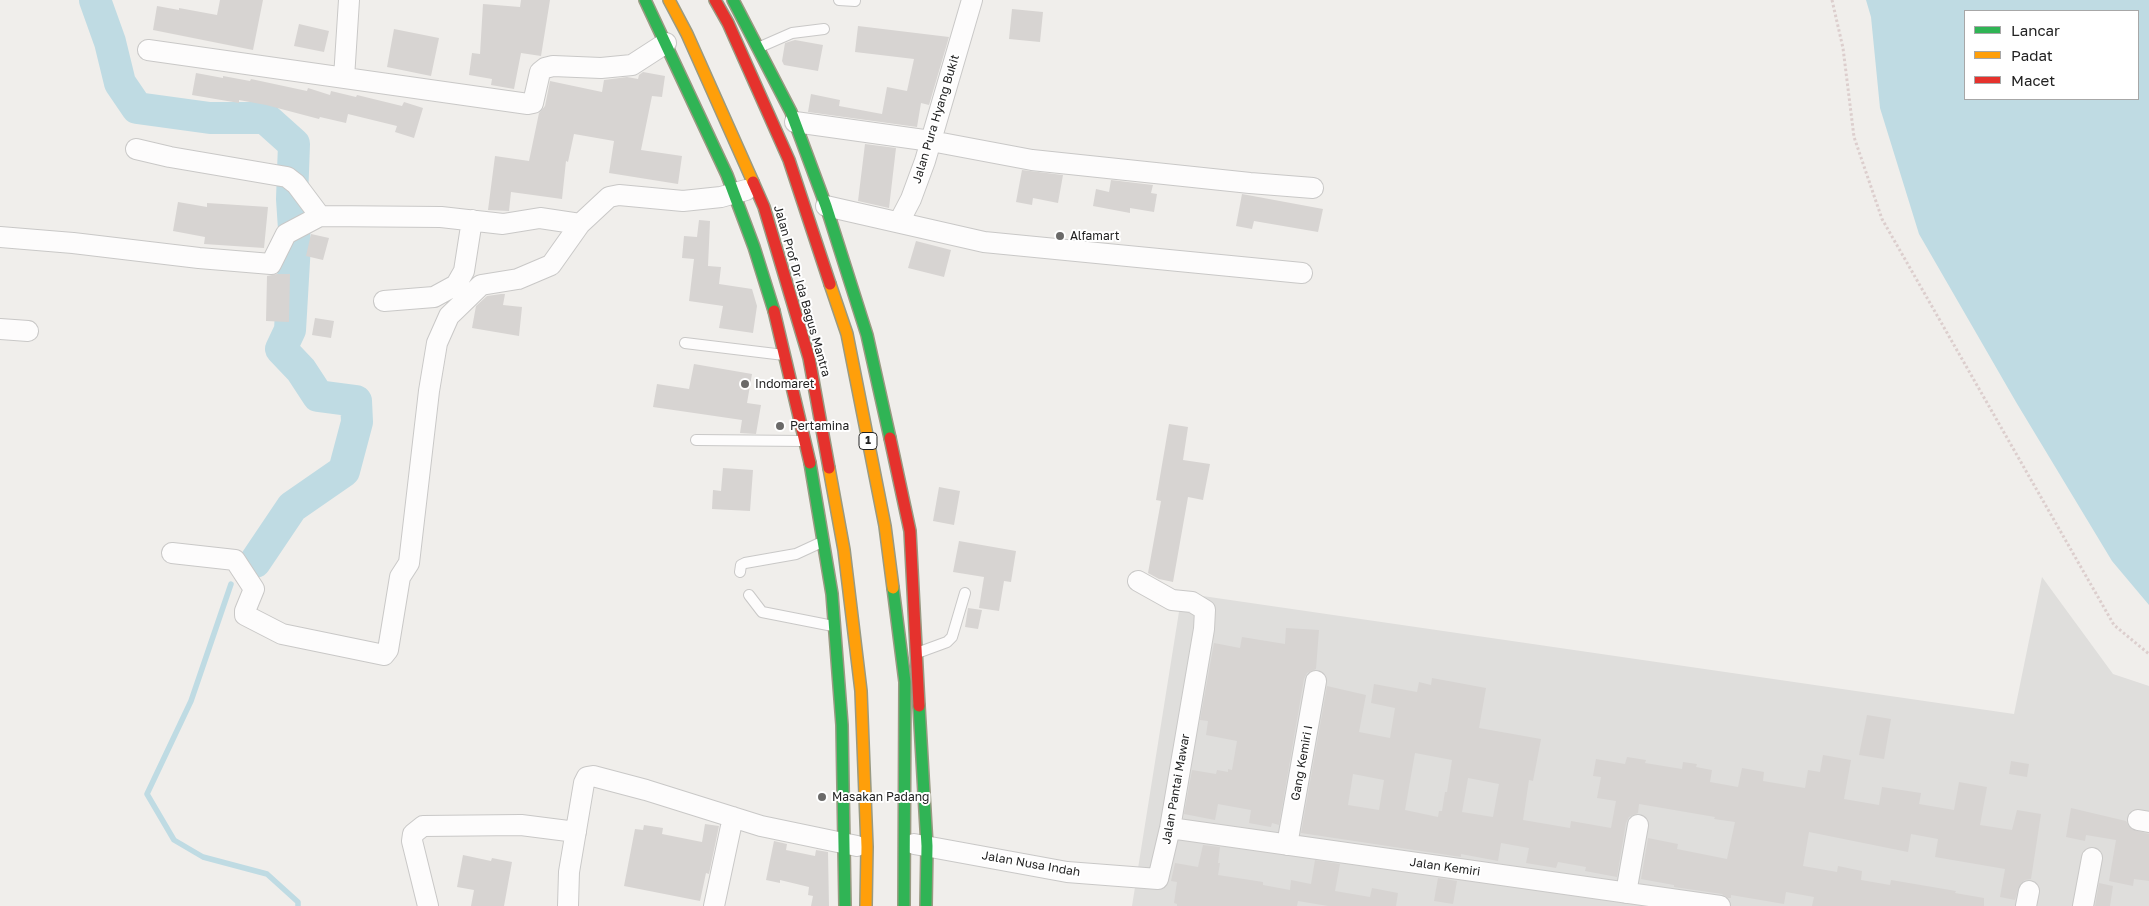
<!DOCTYPE html>
<html>
<head>
<meta charset="utf-8">
<style>
  body { margin:0 }
  #map { position:relative; width:2149px; height:906px; overflow:hidden; background:#f0eeeb; font-family:"Golos Text",sans-serif }
  canvas { display:block }
  .legend { position:absolute; left:1964px; top:10px; width:175px; height:90px; box-sizing:border-box; background:#fff; border:1px solid #a7a7a7; margin:0; padding:6px 9px; list-style:none; font-size:15px; color:#222 }
  .legend li { display:flex; align-items:center; gap:10px; height:25px }
  .legend b { width:25px; border:1px solid #a7a7a7 }
</style>
</head>
<body>
<div id="map">
<canvas width="2149" height="906"></canvas>
<ul class="legend">
<li><b style="height:6px;background:#30b455"></b>Lancar</li>
<li><b style="height:6px;background:#ff9f0a"></b>Padat</li>
<li><b style="height:6px;background:#e5322d"></b>Macet</li>
</ul>
</div>
<script>
const c = document.querySelector('canvas').getContext('2d');
c.lineJoin = 'round';
function fill(path, color) { c.fillStyle = color; c.fill(path, 'evenodd'); }
const toPath = rows => new Path2D(rows.map(r => 'M' + r).join(''));
function stroke(path, color, width, dash) { c.strokeStyle = color; c.lineWidth = width; c.lineCap = dash ? 'butt' : 'round'; c.setLineDash(dash || []); c.stroke(path); }
function label(font, color, halo, rows, align = 'center') {
  c.font = font + ' "Golos Text",sans-serif'; c.lineWidth = 4; c.setLineDash([]); c.textBaseline = 'middle'; c.strokeStyle = halo; c.fillStyle = color; for (const [text, x, y, turn = 0] of rows) {
    c.save(); c.translate(x, y); c.rotate((+turn || 0) * Math.PI / 180); c.textAlign = isNaN(turn) ? turn : align; if (halo) c.strokeText(text, 0, 0); c.fillText(text, 0, 0); c.restore();
  }
}
fill(toPath([
  [2042,577,2113,674,2149,686,2149,906,1132,906,1182,593,2014,714]
]), '#dfdedc');
fill(toPath([
  [1866,0,2149,0,2149,605,2112,561,2016,402,1919,234,1880,108,1871,17],
  [1965,11,2138,11,2138,99,1965,99]
]), '#bfdbe3');
stroke(toPath([
  [231,584,191,701,147,794,174,840,203,857,267,874,298,902,298,906]
]), '#bfdbe3', 5.5);
stroke(toPath([
  [95,0,110,42,120,83,137,108,210,118,265,118,294,144,292,199,295,244,290,330,281,349,301,370,318,396,356,401,357,422,344,471,292,507,255,562]
]), '#bfdbe3', 32);
fill(toPath([
  [220,0,263,0,253,50,153,30,157,6,179,10,179,8,217,15],
  [521,0,550,0,541,56,521,53,514,89,491,85,492,79,469,75,472,53,480,54,483,4,520,7],
  [1012,9,1043,12,1040,42,1009,39],
  [299,24,329,31,324,52,294,46],
  [858,26,949,37,929,105,921,103,917,127,808,112,811,94,840,100,839,106,882,114,887,87,907,91,914,59,855,52],
  [394,29,439,38,431,76,387,67],
  [795,40,823,45,818,71,784,65,782,61,785,43],
  [643,72,665,76,662,97,652,96,641,150,682,156,678,184,609,173,614,141,574,134,568,162,566,161,562,199,511,192,509,211,488,210,495,156,529,161,539,113,545,106,550,81,602,92,604,80,627,77,638,79,639,75],
  [196,73,223,78,223,76,250,81,251,79,307,91,308,88,330,95,331,91,356,97,357,95,402,106,404,102,423,108,414,138,395,132,397,126,348,114,346,123,320,117,319,119,266,105,239,100,239,103,192,95],
  [865,144,896,148,889,208,858,201],
  [1022,170,1063,175,1058,203,1033,198,1032,205,1016,202],
  [1111,180,1153,185,1151,193,1157,194,1154,212,1130,208,1130,213,1093,206,1096,189,1109,192],
  [1242,194,1323,209,1318,232,1254,221,1252,229,1236,226],
  [178,202,207,207,207,203,268,207,264,248,204,244,205,237,173,231],
  [699,220,710,221,708,266,721,267,719,284,752,289,757,306,753,333,719,328,723,306,689,301,694,259,682,258,684,236,697,237],
  [311,234,329,238,323,260,306,256],
  [916,241,951,250,944,277,908,268],
  [277,274,290,274,289,322,266,321,267,276],
  [501,294,505,294,503,305,522,307,519,336,472,328,476,306,487,296],
  [315,318,334,321,331,338,312,335],
  [694,364,752,374,747,403,761,405,756,434,740,433,742,420,653,407,657,384,689,389],
  [1169,424,1188,427,1183,460,1210,464,1203,500,1188,497,1173,582,1159,579,1148,573,1161,501,1156,500],
  [723,468,753,470,750,511,712,509,713,490,721,491],
  [939,487,960,491,954,525,933,521],
  [959,541,1016,551,1011,582,1004,581,999,611,979,608,984,577,953,572],
  [968,608,982,610,978,629,965,627],
  [1286,628,1319,630,1316,669,1307,673,1304,679,1279,825,1272,823,1271,827,1249,823,1251,810,1218,804,1215,820,1184,814,1192,770,1216,774,1217,770,1228,772,1228,769,1232,770,1237,741,1206,735,1208,721,1200,720,1214,643,1240,648,1242,637,1285,644],
  [1432,678,1486,688,1479,728,1541,739,1533,781,1529,780,1523,820,1570,828,1571,821,1611,828,1616,801,1597,798,1601,777,1593,776,1596,759,1625,764,1627,757,1646,760,1645,763,1682,769,1683,762,1697,764,1696,767,1712,770,1710,782,1738,787,1742,768,1764,772,1763,781,1805,788,1808,770,1820,772,1823,755,1851,760,1844,799,1879,805,1882,787,1921,793,1919,804,1954,810,1959,782,1987,787,1980,825,2012,830,2017,810,2041,814,2031,879,2025,880,2020,884,2015,900,2000,897,2005,869,1935,857,1938,839,1911,834,1908,852,1809,832,1803,866,1837,872,1838,866,1862,871,1861,880,1890,885,1891,880,1956,891,1955,893,1984,898,1984,906,1812,906,1814,897,1786,892,1784,904,1731,895,1731,898,1728,898,1722,894,1674,887,1674,885,1641,879,1648,838,1678,844,1677,849,1727,859,1735,822,1714,819,1715,817,1639,804,1638,813,1629,817,1626,823,1617,877,1585,871,1586,867,1558,862,1556,868,1526,863,1529,848,1501,843,1498,861,1461,854,1461,857,1301,833,1327,686,1366,695,1359,732,1390,738,1395,708,1371,703,1374,684,1417,692,1419,682,1431,685],
  [1415,753,1452,760,1447,792,1445,792,1442,811,1439,811,1438,817,1405,810],
  [1353,774,1384,780,1379,810,1348,805],
  [1468,778,1499,784,1493,817,1462,812],
  [1867,715,1891,719,1884,759,1859,755],
  [2011,761,2029,764,2027,777,2009,774],
  [2071,808,2126,821,2131,829,2149,834,2149,881,2134,879,2133,886,2109,881,2116,840,2086,835,2085,841,2066,837],
  [705,824,719,826,709,874,706,873,700,901,624,886,635,829,643,830,644,825,663,828,662,834,702,842],
  [774,841,787,844,786,850,815,856,816,850,828,852,829,906,811,906,813,896,808,895,809,887,780,880,780,883,766,880],
  [1203,845,1220,847,1218,863,1220,863,1218,875,1263,882,1263,885,1290,890,1291,880,1311,884,1315,860,1340,864,1335,891,1370,897,1372,888,1398,893,1396,906,1328,906,1298,901,1297,906,1177,906,1177,904,1174,903,1177,882,1171,881,1175,863,1198,867],
  [463,855,491,861,492,858,512,862,504,906,471,906,474,890,457,887],
  [1438,878,1457,881,1453,904,1434,901],
  [2099,883,2113,886,2110,906,2095,906]
]), '#d7d4d2');
const lane = toPath([
  [839,0,855,1],
  [760,47,792,33,824,29],
  [685,343,784,355],
  [696,440,803,441],
  [740,572,741,565,745,563,796,554,822,542],
  [749,595,762,612,833,626],
  [917,653,947,642,952,637,965,593]
]);
const street = toPath([
  [148,50,528,104,533,103,540,72,545,68,553,66,601,68,632,65,666,43],
  [344,78,349,0],
  [795,122,931,141,1032,160,1250,183,1313,188],
  [136,149,170,157,287,177,296,184,320,216],
  [826,206,984,242,1302,273],
  [899,222,911,199,925,161,972,0],
  [0,237,73,243,199,258,271,264,286,234,320,216,441,217,503,224,540,218,580,224],
  [384,301,434,297,456,285,464,271,472,220],
  [0,329,28,331],
  [172,553,235,560,254,589,245,611,245,615,282,634,384,655,388,650,400,577,409,563,429,391,437,343,449,316,481,285,518,279,551,265,580,224,609,197,619,195,683,201,721,197,746,190],
  [2138,820,2149,822],
  [1170,828,1720,906],
  [914,844,1067,872,1158,879,1170,828,1204,629,1205,610,1192,602,1172,600,1138,581],
  [1287,845,1316,681],
  [1626,893,1638,825],
  [428,906,412,841,413,834,423,826,521,825,576,832],
  [568,906,569,872,584,783,587,777,593,776,646,790,761,826,857,846],
  [714,906,733,817],
  [2026,906,2029,891],
  [2083,906,2092,858]
]);
const fast = toPath([
  [645,0,727,175,754,247,774,311],
  [733,0,791,112,826,206,867,335,890,438],
  [810,463,832,594,842,725,845,906],
  [893,588,905,682,904,906],
  [919,706,927,846,926,906]
]);
const slow = toPath([
  [669,0,687,34,753,182],
  [830,284,847,334,885,526,893,588],
  [829,468,844,550,861,691,867,847,866,906]
]);
const jam = toPath([
  [715,0,728,23,789,160,830,284],
  [753,182,764,207,809,358,829,468],
  [774,311,810,463],
  [890,438,910,531,919,706]
]);
stroke(lane, '#c9c8c7', 12);
stroke(street, '#c9c8c7', 22);
stroke(fast, '#999a82', 14);
stroke(slow, '#999a82', 14);
stroke(jam, '#999a82', 14);
stroke(toPath([
  [1832,0,1843,48,1854,137,1882,219,2114,625,2149,654]
]), '#dccecd', 3, [2.5, 2.5]);
stroke(lane, '#fdfcfc', 10);
stroke(street, '#fdfcfc', 20);
stroke(fast, '#30b455', 11);
stroke(slow, '#ff9f0a', 11);
stroke(jam, '#e5322d', 11);
for (const [x, y, r, color] of [
  [1060,236,5,"#6a6968"],
  [745,384,5,"#6a6968"],
  [780,426,5,"#6a6968"],
  [822,797,5,"#6a6968"]
]) { const dot = new Path2D(); dot.arc(x, y, r, 0, 2 * Math.PI); c.fillStyle = color; c.fill(dot); stroke(dot, '#fff', 2); }
for (const [x, y, w] of [
  [868,441,18]
]) { const box = new Path2D(); box.roundRect(x - w / 2, y - 8.5, w, 17, 4); c.fillStyle = '#fff'; c.fill(box); stroke(box, '#222', 1); }
label('bold 11px', '#222', null, [
  ["1",868,441]
]);
label('12px', '#222', '#fff', [
  ["Jalan Pura Hyang Bukit",936,119,-73],
  ["Jalan Prof Dr Ida Bagus Mantra",802,291,74],
  ["Gang Kemiri I",1302,763,-80],
  ["Jalan Pantai Mawar",1176,789,-80],
  ["Jalan Nusa Indah",1031,864,10],
  ["Jalan Kemiri",1445,867,8]
]);
label('12px', '#222', '#fff', [
  ["Alfamart",1070,236],
  ["Indomaret",755,384],
  ["Pertamina",790,426],
  ["Masakan Padang",832,797]
], 'left');
</script>
</body>
</html>
